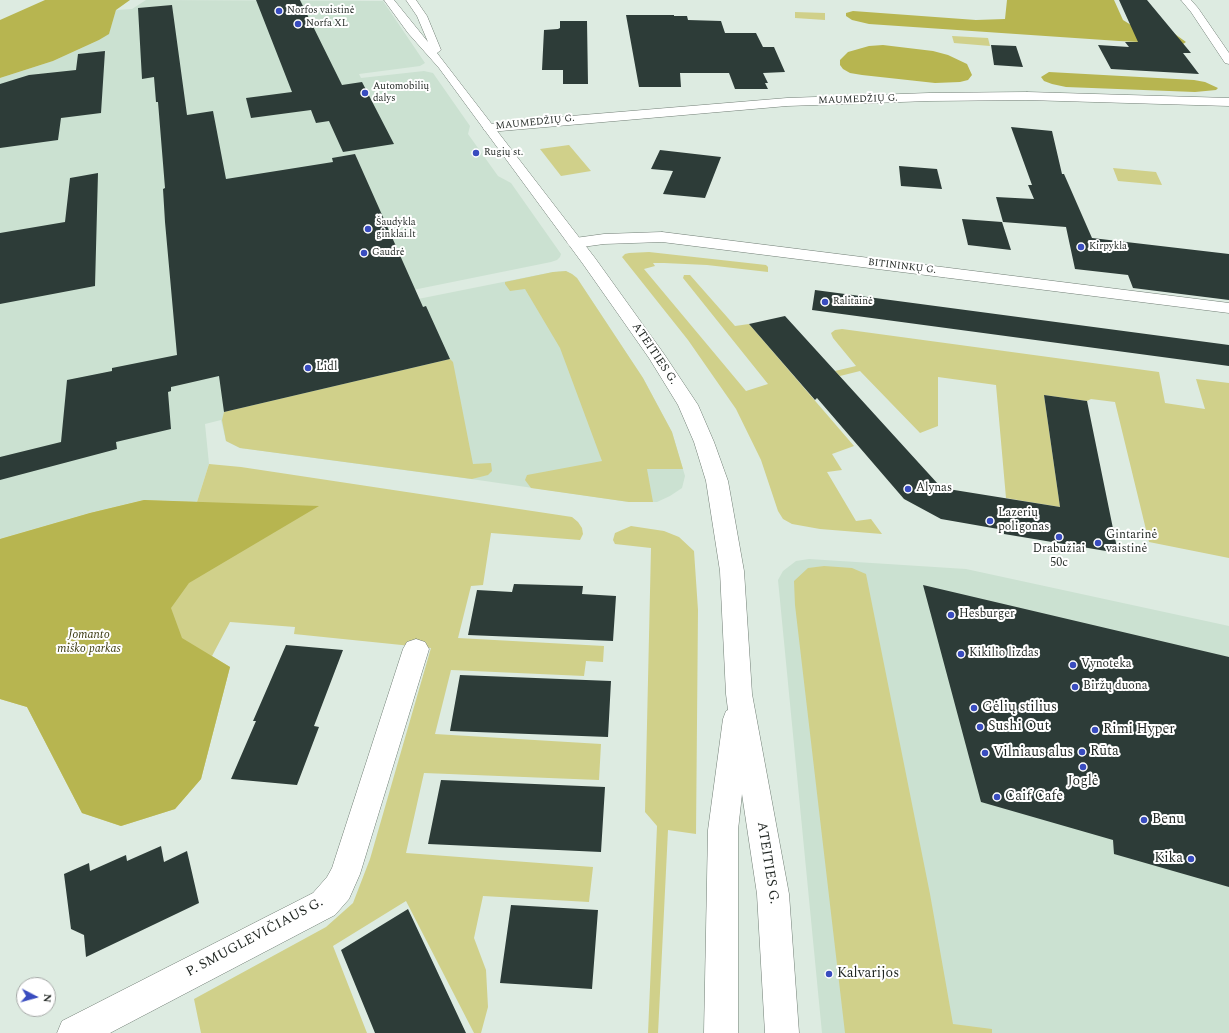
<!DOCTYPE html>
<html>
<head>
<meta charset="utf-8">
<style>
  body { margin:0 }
  #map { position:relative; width:1229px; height:1033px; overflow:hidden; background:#ddebe1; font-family:Spectral,serif }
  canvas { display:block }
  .north { position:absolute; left:16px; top:977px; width:40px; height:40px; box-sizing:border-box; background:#fff; border:1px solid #a5a8a6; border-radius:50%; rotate:96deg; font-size:11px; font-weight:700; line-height:16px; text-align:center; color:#1f2521 }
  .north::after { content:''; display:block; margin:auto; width:14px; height:18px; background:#394cbf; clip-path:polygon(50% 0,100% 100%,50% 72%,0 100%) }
</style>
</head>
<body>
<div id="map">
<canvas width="1229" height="1033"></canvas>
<div class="north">N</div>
</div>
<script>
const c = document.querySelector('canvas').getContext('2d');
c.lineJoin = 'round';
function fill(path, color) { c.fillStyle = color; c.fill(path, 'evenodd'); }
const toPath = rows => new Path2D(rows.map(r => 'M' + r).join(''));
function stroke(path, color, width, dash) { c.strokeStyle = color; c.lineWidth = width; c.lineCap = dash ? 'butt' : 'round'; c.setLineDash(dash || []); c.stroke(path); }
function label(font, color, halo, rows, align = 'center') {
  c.font = font + ' Spectral,serif'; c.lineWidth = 4; c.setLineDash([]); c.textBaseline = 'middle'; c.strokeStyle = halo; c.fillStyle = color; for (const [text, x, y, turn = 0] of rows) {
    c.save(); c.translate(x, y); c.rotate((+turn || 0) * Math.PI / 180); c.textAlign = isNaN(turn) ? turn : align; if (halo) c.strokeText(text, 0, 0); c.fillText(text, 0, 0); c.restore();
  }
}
fill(toPath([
  [146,0,383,1,425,63,420,66,359,74,361,78,424,71,433,73,470,126,468,134,498,176,511,183,561,254,560,257,557,260,551,262,186,336,188,345,553,272,566,271,572,274,577,278,643,378,672,432,685,476,682,488,670,496,657,502,629,502,478,480,240,448,226,441,221,420,205,424,209,464,197,502,144,500,90,513,0,539,0,78,53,61,99,40,109,33,116,10,132,9],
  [809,559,966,569,1229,626,1229,1033,822,1033,778,580,783,571,796,561]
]), '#cbe1d1');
fill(toPath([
  [795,12,825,13,825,20,795,18],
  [952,36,988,38,990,46,954,43],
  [569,145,591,171,561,176,540,149],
  [1113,168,1156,172,1162,185,1118,181],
  [649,252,766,265,768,267,768,272,707,265,664,263,653,263,655,266,644,269,746,391,768,384,683,278,684,275,690,275,735,326,749,324,854,446,832,454,842,470,827,472,856,521,871,519,882,534,820,529,792,524,783,519,778,511,761,460,736,409,688,340,622,257,625,254,629,253],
  [566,271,572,274,577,278,643,378,672,432,683,469,647,469,653,502,629,502,531,488,525,480,527,475,602,461,560,348,525,289,510,291,505,284,505,282,553,272],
  [842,329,1159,372,1165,403,1205,409,1196,379,1229,383,1229,558,1149,542,1115,402,1091,399,1087,401,1044,395,1060,507,1006,498,996,385,938,377,938,426,920,433,860,371,840,376,835,371,856,366,833,338,831,333,835,330],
  [450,359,453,362,473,464,491,463,492,471,488,475,472,479,240,448,226,441,222,420,224,412],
  [209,464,241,467,572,517,578,522,582,528,583,534,580,540,491,533,483,585,471,586,458,638,604,646,603,662,586,661,584,676,451,670,435,734,601,744,599,780,424,773,406,853,593,867,589,902,483,896,474,938,486,970,488,1007,481,1033,474,1033,406,901,333,946,367,1033,201,1033,194,999,326,927,353,903,370,859,431,648,294,634,295,627,230,622,212,656,230,667,201,779,175,809,121,826,82,813,27,707,0,699,0,539,90,513,144,500,197,502],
  [631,526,664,531,679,537,694,551,698,610,696,834,668,830,658,1033,648,1033,657,826,645,812,651,548,615,544,613,540,615,533],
  [824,566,852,568,866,574,930,894,953,1024,992,1029,992,1033,845,1033,795,605,794,581,808,568]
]), '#d0d08a');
fill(toPath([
  [45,0,130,0,116,10,109,34,99,40,53,61,0,78,0,20],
  [1007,0,1114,0,1123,20,1131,25,1172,32,1186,42,1183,44,1119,41,869,24,852,20,846,16,846,13,853,11,976,20,1005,19],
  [883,45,933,51,948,55,967,64,972,75,968,80,960,82,935,83,862,75,850,73,843,69,840,65,840,60,848,52,869,46],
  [1049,72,1194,80,1205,82,1218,88,1216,90,1195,92,1066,87,1052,84,1044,81,1041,77],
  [144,500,319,506,189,583,171,608,182,638,230,667,201,779,175,809,121,826,82,813,27,707,0,699,0,539,90,513]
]), '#b7b550');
fill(toPath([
  [256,0,300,0,342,85,362,82,394,144,343,152,329,121,316,123,311,110,251,118,246,98,292,92],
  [1119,0,1147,0,1191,53,1183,53,1199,74,1111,69,1098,45,1129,47,1125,42,1138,42],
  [172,5,187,115,213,111,226,179,333,162,332,158,355,154,423,307,426,306,450,359,224,412,219,376,171,387,171,391,168,392,171,429,116,442,117,449,0,480,0,457,61,442,67,380,112,371,112,368,177,355,165,222,163,189,165,188,158,102,156,102,154,77,142,79,138,8],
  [626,15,674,15,674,16,687,16,688,20,721,21,725,33,756,33,763,47,774,47,785,72,763,73,768,83,765,83,768,89,735,89,729,73,680,73,681,87,639,87],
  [560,21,587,21,588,84,563,84,563,70,542,70,544,30,558,29,560,28],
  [991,45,1016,46,1023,67,994,65],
  [105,51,101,113,61,118,58,140,0,148,0,84,29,75,76,70,78,54],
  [1011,127,1052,131,1062,174,1064,174,1092,238,1229,254,1229,300,1133,288,1128,275,1075,269,1066,227,1003,222,996,197,1034,199,1028,185,1032,185],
  [660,150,721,157,705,198,663,194,673,171,651,169],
  [899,166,937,169,942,189,901,186],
  [98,173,95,286,0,304,0,233,65,222,70,178],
  [962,219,1002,222,1011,250,968,245],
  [815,290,1229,345,1229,366,812,310],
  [785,316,938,484,948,489,1060,507,1044,395,1087,401,1118,553,1004,534,1004,530,941,519,904,499,817,398,815,400,749,324],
  [514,584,583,586,582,594,616,596,613,641,468,635,477,590,512,592],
  [923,585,1229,657,1229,887,1114,854,1113,840,981,802],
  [286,645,343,650,314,726,319,727,297,785,231,779,256,721,253,721],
  [460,675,611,681,608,737,450,731],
  [441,780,605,787,601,852,428,844],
  [161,846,164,862,187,851,199,903,86,957,84,935,71,929,64,874,89,863,90,871,126,855,127,861],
  [511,905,598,910,592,989,500,983],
  [408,909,466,1033,375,1033,341,950]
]), '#2d3c38');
const street = toPath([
  [1027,92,1229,98,1229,106,1027,100,929,101,787,106,489,132,485,131,483,128,485,125,489,124,559,117,787,98,929,93,1027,92],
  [662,232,1229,303,1229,313,662,242,604,244,575,248,570,246,567,243,570,240,575,238,604,234,662,232],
  [416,639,425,642,429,649,360,874,349,899,335,915,110,1033,57,1033,62,1021,313,893,327,877,332,868,403,649,407,642,416,639]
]);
const secondary = toPath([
  [1181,0,1191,0,1198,8,1229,53,1229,64,1225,63,1191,12,1181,0]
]);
const primary = toPath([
  [384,0,394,0,428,42,417,16,406,0,416,0,427,16,441,50,437,53,595,258,664,354,698,405,714,442,728,481,744,571,752,694,789,894,799,1033,765,1033,757,894,742,794,738,830,738,1033,704,1033,708,830,723,719,726,711,728,710,726,694,720,571,706,481,694,442,678,405,649,358,583,264,439,68,408,33,384,0]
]);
stroke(street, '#717e75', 1);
stroke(secondary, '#717e75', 1);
stroke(primary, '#717e75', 1);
fill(street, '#fff');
fill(secondary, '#fff');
fill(primary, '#fff');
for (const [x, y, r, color] of [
  [279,11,4,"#394cbf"],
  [298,24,4,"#394cbf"],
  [365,93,4,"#394cbf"],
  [476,153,4,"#394cbf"],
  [368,229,4,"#394cbf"],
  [1081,247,4,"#394cbf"],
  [364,253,4,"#394cbf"],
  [825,302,4,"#394cbf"],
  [308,368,4,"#394cbf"],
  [908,489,4,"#394cbf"],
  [990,521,4,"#394cbf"],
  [1059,537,4,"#394cbf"],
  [1098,543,4,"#394cbf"],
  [951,615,4,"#394cbf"],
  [961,654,4,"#394cbf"],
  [1073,665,4,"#394cbf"],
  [1075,687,4,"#394cbf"],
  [974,708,4,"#394cbf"],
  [980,727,4,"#394cbf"],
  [1095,730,4,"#394cbf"],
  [1082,752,4,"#394cbf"],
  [985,753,4,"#394cbf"],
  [1083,767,4,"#394cbf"],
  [997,797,4,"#394cbf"],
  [1144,820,4,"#394cbf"],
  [1191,859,4,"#394cbf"],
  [829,974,4,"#394cbf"]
]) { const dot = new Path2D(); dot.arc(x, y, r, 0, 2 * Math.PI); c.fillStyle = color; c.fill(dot); stroke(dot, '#fff', 1.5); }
label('10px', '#1f2521', '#fff', [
  ["Norfos vaistinė",287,11],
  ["Norfa XL",306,24],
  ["Automobilių",373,87],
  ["dalys",373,99],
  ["Rugių st.",484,153],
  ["Šaudykla",376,223],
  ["ginklai.lt",376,235],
  ["Kirpykla",1089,247],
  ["Gaudrė",372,253],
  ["Ralitainė",833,302]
], 'left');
label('10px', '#1f2521', '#fff', [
  ["MAUMEDŽIŲ G.",858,100,-2],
  ["MAUMEDŽIŲ G.",535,123,-6],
  ["BITININKŲ G.",902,267,7]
]);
label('12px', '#1f2521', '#fff', [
  ["ATEITIES G.",654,354,56]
]);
label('12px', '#1f2521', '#fff', [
  ["Lidl",316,368],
  ["Alynas",916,489],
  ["Lazerių",998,514],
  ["poligonas",998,528],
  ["Gintarinė",1106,536],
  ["vaistinė",1106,550],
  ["Drabužiai",1059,550,"center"],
  ["50c",1059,564,"center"],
  ["Hesburger",959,615],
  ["Kikilio lizdas",969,654],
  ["Vynoteka",1081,665],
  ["Biržų duona",1083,687]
], 'left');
label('italic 12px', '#3b3a10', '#fff', [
  ["Jomanto",89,636],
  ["miško parkas",89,650]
]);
label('14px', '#1f2521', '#fff', [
  ["Gėlių stilius",982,708],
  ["Sushi Out",988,727],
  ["Rimi Hyper",1103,730],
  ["Rūta",1090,752],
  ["Vilniaus alus",993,753],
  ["Joglė",1083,782,"center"],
  ["Caif Cafe",1005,797],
  ["Benu",1152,820],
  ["Kika",1183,859,"right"],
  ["Kalvarijos",837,974]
], 'left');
label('14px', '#1f2521', '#fff', [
  ["ATEITIES G.",767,863,81],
  ["P. SMUGLEVIČIAUS G.",255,938,-28]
]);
</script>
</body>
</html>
